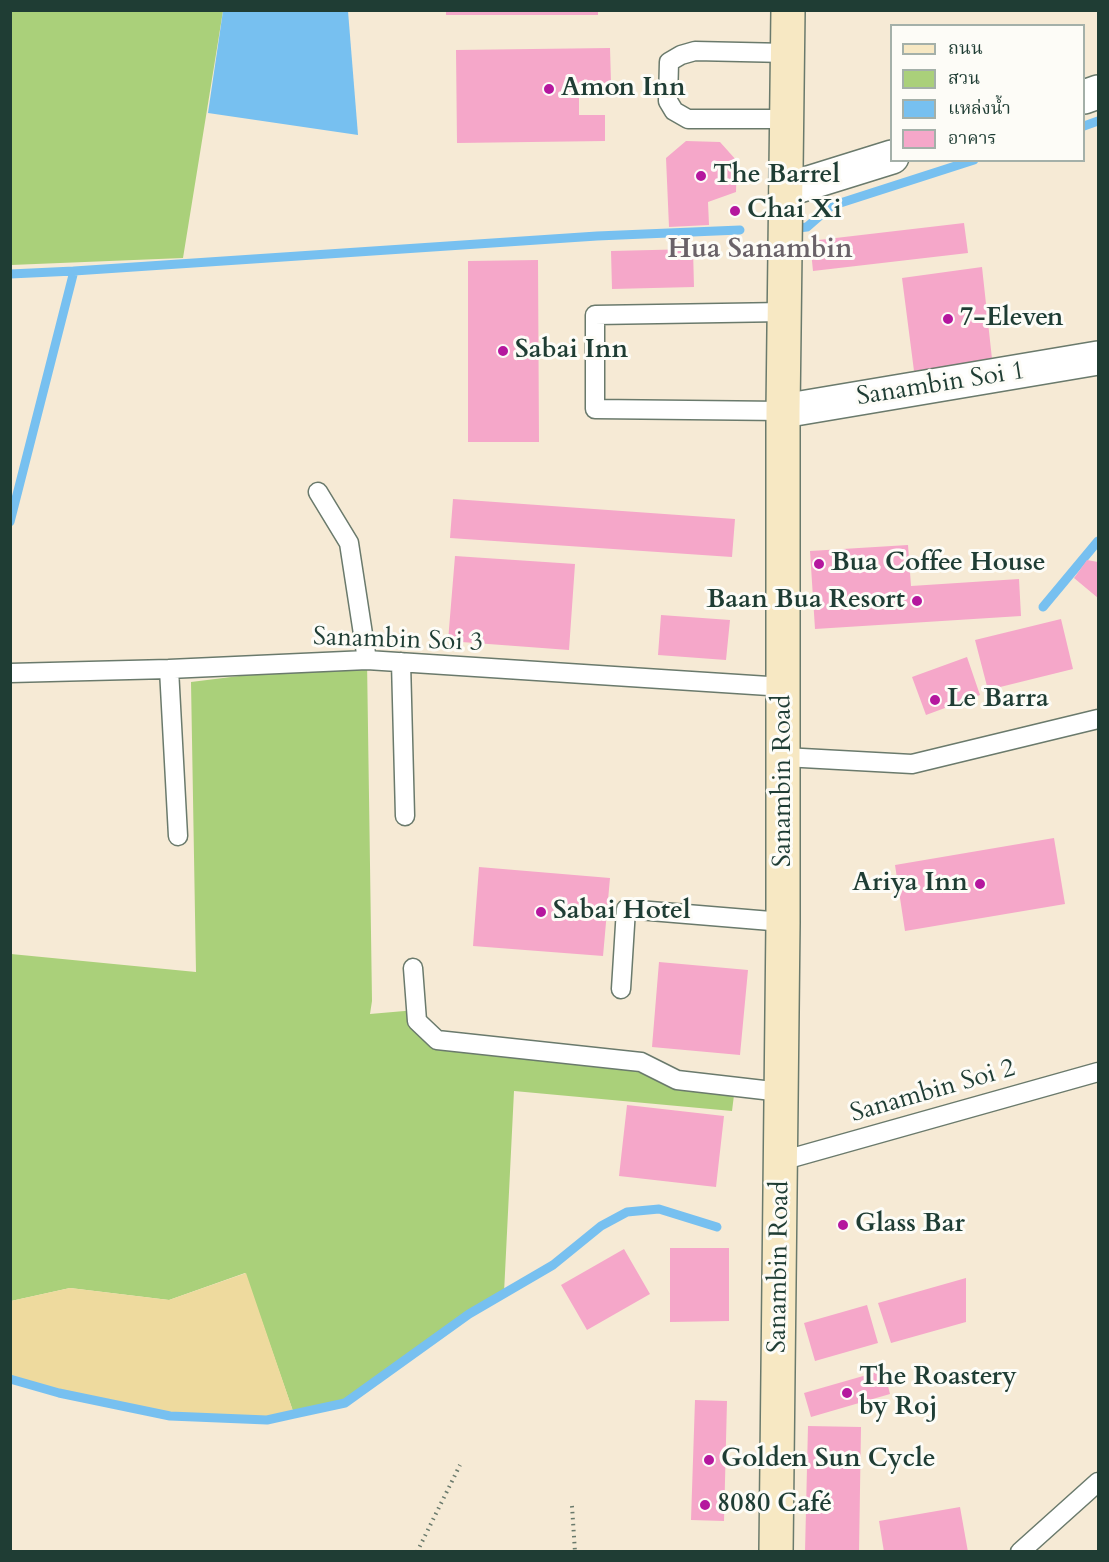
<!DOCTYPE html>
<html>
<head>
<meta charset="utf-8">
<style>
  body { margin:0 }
  #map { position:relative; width:1109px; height:1562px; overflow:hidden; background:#f6ead5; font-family:Cardo,"Noto Serif Thai",serif }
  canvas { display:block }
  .frame { position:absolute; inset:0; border:12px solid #1f3d34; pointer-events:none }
  .legend { position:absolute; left:890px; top:24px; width:195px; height:138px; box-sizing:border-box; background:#fdfcf7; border:2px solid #a4b0a9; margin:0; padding:8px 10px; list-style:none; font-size:18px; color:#1f3d34 }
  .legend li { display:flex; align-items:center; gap:12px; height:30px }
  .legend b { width:30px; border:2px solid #a4b0a9 }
</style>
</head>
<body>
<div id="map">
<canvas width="1109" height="1562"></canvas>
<div class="frame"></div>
<ul class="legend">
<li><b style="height:8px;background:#f7e8c3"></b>ถนน</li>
<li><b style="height:16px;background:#aad07a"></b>สวน</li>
<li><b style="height:16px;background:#77c0f0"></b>แหล่งน้ำ</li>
<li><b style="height:16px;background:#f5a7c9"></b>อาคาร</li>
</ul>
</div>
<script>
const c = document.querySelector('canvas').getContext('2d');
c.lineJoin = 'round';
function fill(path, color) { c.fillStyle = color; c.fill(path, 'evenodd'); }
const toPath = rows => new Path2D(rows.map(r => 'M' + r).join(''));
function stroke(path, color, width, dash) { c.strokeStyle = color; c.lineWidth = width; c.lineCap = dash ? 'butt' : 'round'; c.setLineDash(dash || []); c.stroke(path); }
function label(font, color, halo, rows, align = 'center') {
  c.font = font + ' Cardo,serif'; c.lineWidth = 6; c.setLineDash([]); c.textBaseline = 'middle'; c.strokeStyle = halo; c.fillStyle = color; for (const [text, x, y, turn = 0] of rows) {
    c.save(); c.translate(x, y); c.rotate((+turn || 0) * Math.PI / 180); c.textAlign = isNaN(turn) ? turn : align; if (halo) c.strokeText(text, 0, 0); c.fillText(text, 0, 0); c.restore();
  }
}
fill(toPath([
  [10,11,223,11,183,258,11,265],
  [367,660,372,1001,370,1014,416,1010,437,1040,641,1062,735,1087,732,1111,514,1091,504,1293,345,1403,294,1414,245,1273,169,1300,70,1288,11,1301,11,954,196,972,191,682]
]), '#aad07a');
fill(toPath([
  [246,1273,294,1414,267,1420,170,1416,59,1393,11,1379,11,1301,70,1288,169,1300]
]), '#eeda9e');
fill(toPath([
  [223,11,348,11,358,135,208,113]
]), '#77c0f0');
stroke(toPath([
  [1084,126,1098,121],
  [798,228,807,227,831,206,974,160],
  [10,274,74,271],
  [10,522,74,271,597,236,740,230],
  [1043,607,1098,541],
  [10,1379,59,1393,170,1416,267,1420,294,1414,345,1403,469,1314,553,1265,601,1226,627,1212,659,1209,717,1227]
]), '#77c0f0', 9);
fill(toPath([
  [446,10,598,10,598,15,446,15],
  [610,48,611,83,579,83,579,115,605,115,605,141,457,143,456,50],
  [686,141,720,142,737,161,736,192,708,202,709,225,669,227,666,158],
  [964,223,968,253,813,271,810,241],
  [693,249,694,287,612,289,611,251],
  [538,260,539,442,468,442,468,261],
  [982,267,992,359,914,371,902,278],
  [453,499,735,519,732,557,450,538],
  [908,545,911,586,1019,579,1021,616,815,629,810,551],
  [455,556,575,564,569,650,448,641],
  [1087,560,1098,562,1098,598,1074,578],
  [661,615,730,620,726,660,658,655],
  [1061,619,1073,669,988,690,975,640],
  [967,657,980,695,926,715,912,677],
  [1054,838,1065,904,905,931,895,865],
  [479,867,610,878,603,956,473,946],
  [659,962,748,970,740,1055,652,1047],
  [627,1105,724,1116,716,1187,619,1176],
  [670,1248,729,1248,729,1321,670,1322],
  [624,1249,650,1294,587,1330,561,1285],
  [966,1278,966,1322,891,1343,878,1303],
  [867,1305,878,1343,815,1361,804,1323],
  [884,1370,890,1394,811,1417,804,1393],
  [695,1400,727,1401,724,1521,691,1520],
  [808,1426,861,1427,859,1552,805,1552],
  [960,1507,968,1552,884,1552,879,1521]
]), '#f5a7c9');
const lane = toPath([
  [787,119,688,119,674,111,668,101,669,62,681,55,695,51,787,53],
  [783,411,595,409,595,315,784,312],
  [318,492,349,543,367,660],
  [401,662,405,816],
  [169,669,178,836],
  [10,673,169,669,367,660,784,687],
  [784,757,912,764,1098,719],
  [413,968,417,1021,437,1040,641,1062,677,1080,781,1092],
  [621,989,626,909,783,922],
  [781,1161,1098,1072],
  [1020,1552,1098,1482]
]);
const street = toPath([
  [1084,97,1098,92],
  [786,190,892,157],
  [783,411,1098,358]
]);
const secondary = toPath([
  [776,1552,783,922,783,411,788,10]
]);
stroke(lane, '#6a7a6c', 21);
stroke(street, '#6a7a6c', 36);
stroke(secondary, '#6a7a6c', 36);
stroke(toPath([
  [572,1506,575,1552],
  [417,1552,460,1465]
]), '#6a7a6c', 4, [1.5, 4.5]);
stroke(lane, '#fff', 18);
stroke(street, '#fff', 33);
stroke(secondary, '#f7e8c3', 33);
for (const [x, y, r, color] of [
  [549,89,6,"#b5179e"],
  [701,176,6,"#b5179e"],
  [735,211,6,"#b5179e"],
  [948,319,6,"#b5179e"],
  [503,351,6,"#b5179e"],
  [819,564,6,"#b5179e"],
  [917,601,6,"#b5179e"],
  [935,700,6,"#b5179e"],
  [980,884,6,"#b5179e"],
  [541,912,6,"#b5179e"],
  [843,1225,6,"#b5179e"],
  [847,1393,6,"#b5179e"],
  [709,1460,6,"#b5179e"],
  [705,1505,6,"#b5179e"]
]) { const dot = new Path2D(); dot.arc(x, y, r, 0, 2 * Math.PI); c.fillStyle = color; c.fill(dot); stroke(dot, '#fdfcf7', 2); }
label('bold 26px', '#1f3d34', '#fdfcf7', [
  ["Amon Inn",561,89],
  ["The Barrel",713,176],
  ["Chai Xi",747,211],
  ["7-Eleven",960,319],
  ["Sabai Inn",515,351],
  ["Bua Coffee House",831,564],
  ["Baan Bua Resort",905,601,"right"],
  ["Le Barra",947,700],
  ["Ariya Inn",968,884,"right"],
  ["Sabai Hotel",553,912],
  ["Glass Bar",855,1225],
  ["The Roastery",859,1378],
  ["by Roj",859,1408],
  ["Golden Sun Cycle",721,1460],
  ["8080 Café",717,1505]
], 'left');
label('26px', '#1f3d34', '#fdfcf7', [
  ["Sanambin Soi 1",941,385,-9],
  ["Sanambin Soi 3",398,641,2],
  ["Sanambin Road",784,781,-90],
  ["Sanambin Soi 2",933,1092,-16],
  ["Sanambin Road",780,1267,-89]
]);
label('bold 27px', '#6a6268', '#fdfcf7', [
  ["Hua Sanambin",760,251]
]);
</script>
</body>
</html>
